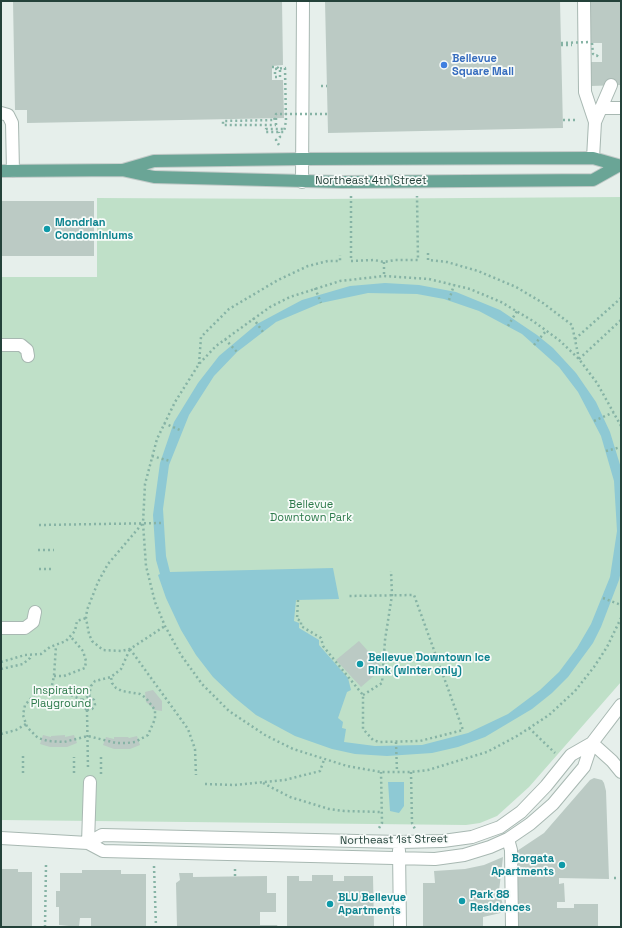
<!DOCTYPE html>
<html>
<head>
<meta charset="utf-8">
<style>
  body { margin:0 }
  #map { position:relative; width:622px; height:928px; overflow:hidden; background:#e6efeb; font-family:"Space Grotesk",sans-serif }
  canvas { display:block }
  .frame { position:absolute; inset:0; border:2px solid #24423a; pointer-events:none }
</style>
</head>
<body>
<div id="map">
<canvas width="622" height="928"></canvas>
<div class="frame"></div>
</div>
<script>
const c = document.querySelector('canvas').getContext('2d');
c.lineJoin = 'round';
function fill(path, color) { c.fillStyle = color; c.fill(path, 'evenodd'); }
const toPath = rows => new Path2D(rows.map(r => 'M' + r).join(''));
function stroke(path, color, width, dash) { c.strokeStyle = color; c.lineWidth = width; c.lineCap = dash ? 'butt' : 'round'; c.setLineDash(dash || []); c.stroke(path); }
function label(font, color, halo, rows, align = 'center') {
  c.font = font + ' "Space Grotesk",sans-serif'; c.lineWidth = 3.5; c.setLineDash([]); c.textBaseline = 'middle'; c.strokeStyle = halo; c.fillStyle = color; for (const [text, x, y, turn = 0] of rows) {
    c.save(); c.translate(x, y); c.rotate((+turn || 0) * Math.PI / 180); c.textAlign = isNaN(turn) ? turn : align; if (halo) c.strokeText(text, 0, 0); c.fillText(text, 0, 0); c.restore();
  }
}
fill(toPath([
  [621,197,621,682,529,787,497,816,480,823,466,825,1,820,1,277,97,277,97,198,315,199]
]), '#bfe0c8');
fill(toPath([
  [385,283,419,285,456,292,500,310,537,335,553,348,576,373,596,402,610,432,621,468,621,571,619,580,601,627,593,643,568,677,552,693,532,709,485,737,458,747,432,753,387,756,355,754,332,749,295,736,256,715,234,697,213,677,196,655,181,630,166,598,158,575,160,574,156,560,153,515,160,463,174,422,198,383,219,356,257,324,302,300,350,286],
  [368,293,417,294,444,299,479,311,522,334,559,367,578,392,601,436,614,481,617,531,610,577,591,624,577,648,559,672,540,690,508,714,468,733,422,745,375,746,344,742,346,729,342,728,343,722,338,718,347,692,351,690,348,678,319,645,319,640,299,628,299,623,294,621,296,600,339,599,333,568,170,572,166,556,163,509,169,465,189,415,214,376,237,352,276,322,321,303],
  [388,782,404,782,404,806,399,813,390,811]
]), '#8ec9d4');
fill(toPath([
  [13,1,282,1,283,65,272,66,272,80,283,80,284,118,27,123,27,110,15,110],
  [325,1,560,1,563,128,328,133],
  [589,1,621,1,621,85,591,86,590,62,602,62,602,43,590,43],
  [1,201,94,201,94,256,1,256],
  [359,641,383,668,361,687,336,660],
  [153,690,162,701,162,711,155,710,146,702,145,692],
  [43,735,51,737,51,736,65,735,65,737,74,735,77,743,67,747,50,747,40,744],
  [137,736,140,745,130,749,114,749,103,745,106,737,114,739,114,737,128,737,129,738],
  [594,778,602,780,604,783,606,791,609,879,559,878,559,884,564,883,565,902,557,902,557,908,574,908,574,904,598,904,598,927,518,927,517,851,544,833,590,780],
  [503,857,499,891,505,912,483,917,483,927,423,927,423,883,435,883,434,871,465,869,484,865],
  [1,869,18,869,18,872,32,872,32,927,1,927],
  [82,870,121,870,121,874,146,874,146,926,91,927,91,918,80,918,79,927,59,925,59,907,56,907,56,891,60,891,60,873,82,873],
  [179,873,193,873,193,877,267,876,267,893,276,893,276,912,260,912,260,925,277,925,278,927,177,927,176,883,180,880],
  [312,875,333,875,333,881,344,881,344,876,373,876,374,927,287,927,287,876,299,876,299,881,312,881]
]), '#bbcac4');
const minor = toPath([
  [584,1,585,92,595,122,593,158],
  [602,108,621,108],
  [1,113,8,115,12,123,13,171],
  [595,122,611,85],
  [302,182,303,1],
  [1,345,21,345,27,350,28,356],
  [1,628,25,628,33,622,35,612],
  [592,743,612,761,621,772],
  [1,838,88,843,103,851,435,859,464,855,490,847,508,839,530,824,553,804,584,767,592,743,621,705],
  [508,839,511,850,512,927],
  [88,843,102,835,400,842,443,841,472,837,500,827,521,812,546,786,571,755,592,743],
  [88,843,90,782],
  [399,850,400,927]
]);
const major = toPath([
  [123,170,154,161,302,159,593,158,621,166],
  [1,171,122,170,154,177,342,182,593,180,618,166]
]);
stroke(minor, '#a8b8b2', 14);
stroke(major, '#c2cac8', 14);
stroke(toPath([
  [561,45,572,45],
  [280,70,280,77,275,77,275,69,285,68,286,121,284,132,266,132,266,129,283,129],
  [321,86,327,86],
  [274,118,275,120,223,121,223,125,276,125],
  [563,120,578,120],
  [279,145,276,140,280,137,279,132],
  [351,196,351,261,374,260,384,262,395,260,418,260,417,196],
  [428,253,428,260,447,262,478,271,516,287,543,303,572,325,579,359],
  [384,262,384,276],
  [315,288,321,303],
  [449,300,454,285],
  [253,318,263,332],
  [508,326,517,311],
  [225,339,237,352],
  [575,339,621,298],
  [534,345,546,331],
  [579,359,621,320],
  [199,364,201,337,229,309,278,280,308,266,328,261,340,261,340,255],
  [594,421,614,412],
  [164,423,182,431],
  [621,426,597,383,579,359,559,340,533,321,501,302,470,289,429,279,384,276,340,281,290,297,270,307,216,346,199,364,175,402,157,439,145,484,143,523,146,566,155,602,165,626,181,655,202,684,229,711,265,735,293,749,347,766,381,772,411,772,428,770,487,752,517,736,549,715,575,691,594,667,607,647,621,618],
  [606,451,621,447],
  [152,456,170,461],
  [142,524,108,564,98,582,87,610,86,618,89,634,92,641,103,650,121,651,130,649,165,626],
  [39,525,163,523],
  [38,550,54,550],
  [39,569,54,569],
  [603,598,621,605],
  [298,600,297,619,301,621,301,626,321,638,323,646,363,695,363,729,373,740,379,742,420,741,463,730,414,595,347,596],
  [130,649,188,729,195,749,196,775],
  [1,662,25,655,41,654,50,647,66,641,75,631,77,621,86,618],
  [1,669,23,664,30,658,31,655],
  [54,676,64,676,85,668,86,661,83,651,71,637],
  [51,690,54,676,56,646],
  [363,695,382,683,385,640,392,595,391,571],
  [89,696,91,686,95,681,111,677,121,669,130,649],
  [82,700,62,691,46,690,35,694,25,705,23,715,27,727,38,738,48,741,64,742,88,736,116,743,127,743,135,742,148,735,155,719,155,710,146,698,140,694,122,691,116,688,112,683,111,677],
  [82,700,82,706,87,710],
  [82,700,89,696],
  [87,710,88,769],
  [87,710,92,709,95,705,94,700,89,696],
  [529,728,555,753],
  [1,734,16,730,26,724],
  [396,742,397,772],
  [23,756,23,773],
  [101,757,101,774],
  [411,772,412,823,415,829],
  [74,773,74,757],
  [263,783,290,797,329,809,344,811,382,812],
  [205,784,234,785,285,780,320,771,324,760],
  [379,828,382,823,381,772],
  [154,866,156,927],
  [235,869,235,877],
  [614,878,619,878],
  [45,927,46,865]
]), '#86b3a5', 2.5, [2, 3]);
stroke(minor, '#fff', 12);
stroke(major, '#6aa596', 12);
stroke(toPath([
  [561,43,590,42],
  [592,43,593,54,597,56,598,54],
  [272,67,277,67,280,70],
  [276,125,276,114,328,114]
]), '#86b3a5', 2.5, [2, 3]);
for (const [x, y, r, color] of [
  [444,65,4,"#3f7fe0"],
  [47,229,4,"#0f9aa8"],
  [360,664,4,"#0f9aa8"],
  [562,865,4,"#0f9aa8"],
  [462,901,4,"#0f9aa8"],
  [330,904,4,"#0f9aa8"]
]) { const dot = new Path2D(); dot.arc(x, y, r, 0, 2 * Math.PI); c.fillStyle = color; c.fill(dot); stroke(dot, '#f7fbf9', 1.5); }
label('bold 11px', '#366cbe', '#f7fbf9', [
  ["Bellevue",452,59],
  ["Square Mall",452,72]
], 'left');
label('11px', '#24423a', '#f7fbf9', [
  ["Northeast 4th Street",371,181],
  ["Northeast 1st Street",394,840,-1]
]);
label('bold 11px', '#0d838f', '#f7fbf9', [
  ["Mondrian",55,223],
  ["Condominiums",55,236],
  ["Bellevue Downtown Ice",368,658],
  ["Rink (winter only)",368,671],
  ["Borgata",554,859,"right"],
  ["Apartments",554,872,"right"],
  ["Park 88",470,895],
  ["Residences",470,908],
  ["BLU Bellevue",338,898],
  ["Apartments",338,911]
], 'left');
label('11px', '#2d7a4b', '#f7fbf9', [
  ["Bellevue",311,505],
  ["Downtown Park",311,518],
  ["Inspiration",61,691],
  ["Playground",61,704]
]);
</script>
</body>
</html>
